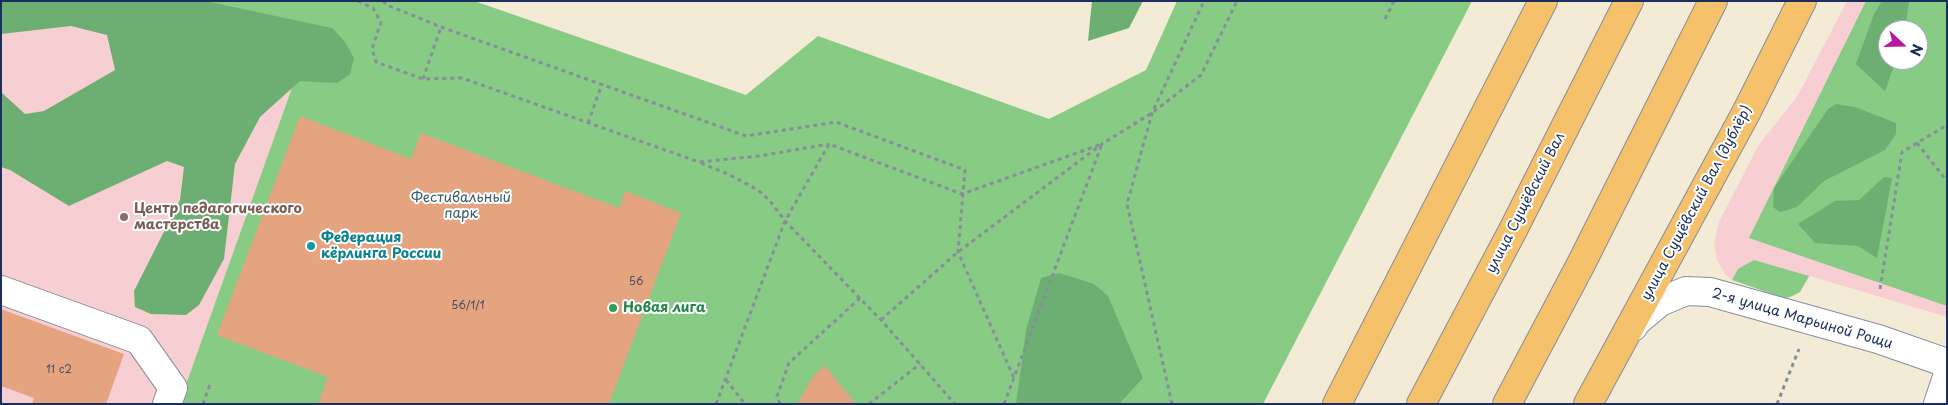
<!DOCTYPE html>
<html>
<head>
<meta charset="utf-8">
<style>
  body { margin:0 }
  #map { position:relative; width:1948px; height:405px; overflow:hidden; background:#f3ebd6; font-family:"Playpen Sans",sans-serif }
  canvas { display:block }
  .frame { position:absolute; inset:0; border:2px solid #1b2f5e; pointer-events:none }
  .north { position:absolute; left:1878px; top:20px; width:50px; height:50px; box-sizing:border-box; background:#fff; border:1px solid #a4acbf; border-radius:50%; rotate:111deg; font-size:14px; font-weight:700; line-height:20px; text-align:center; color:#1b2f5e }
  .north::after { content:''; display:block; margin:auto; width:18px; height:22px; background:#b5179e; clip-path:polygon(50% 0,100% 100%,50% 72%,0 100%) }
</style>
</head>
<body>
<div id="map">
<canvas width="1948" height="405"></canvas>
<div class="frame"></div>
<div class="north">N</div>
</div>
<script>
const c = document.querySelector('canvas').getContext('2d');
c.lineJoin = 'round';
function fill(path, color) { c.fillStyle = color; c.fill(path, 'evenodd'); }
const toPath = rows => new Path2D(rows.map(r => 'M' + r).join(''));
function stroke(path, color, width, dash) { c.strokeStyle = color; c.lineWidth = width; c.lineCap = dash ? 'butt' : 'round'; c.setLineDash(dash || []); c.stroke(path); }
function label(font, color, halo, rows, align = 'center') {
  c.font = font + ' "Playpen Sans",sans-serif'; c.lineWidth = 4; c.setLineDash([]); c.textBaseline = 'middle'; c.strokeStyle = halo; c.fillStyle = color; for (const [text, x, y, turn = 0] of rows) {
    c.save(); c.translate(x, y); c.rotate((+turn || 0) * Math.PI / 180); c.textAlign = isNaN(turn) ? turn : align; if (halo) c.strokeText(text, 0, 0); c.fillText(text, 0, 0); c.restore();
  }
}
fill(toPath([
  [1,1,303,57,179,404,1,404],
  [1847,1,1947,1,1947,317,1810,276,1800,292,1790,297,1784,298,1732,280,1725,274,1717,260,1714,243,1719,222,1758,146,1798,95],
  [1888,30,1918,30,1918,60,1888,60]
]), '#f7cfd2');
fill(toPath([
  [153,1,474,1,746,95,818,36,1049,119,1146,70,1177,1,1472,1,1263,404,179,404,303,57],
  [1866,1,1947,1,1947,306,1749,238],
  [1888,30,1918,30,1918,60,1888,60],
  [1754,260,1809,276,1800,292,1790,297,1784,298,1732,280,1738,269]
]), '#87cb84');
fill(toPath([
  [1,1,205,1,332,28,345,42,354,58,350,74,337,83,300,81,260,117,235,164,224,259,199,305,186,315,151,314,135,307,134,291,180,200,184,167,167,161,69,206,10,170,1,167,1,92,25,114,44,111,115,70,107,35,71,26,1,34],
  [1092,1,1143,1,1129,28,1088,41],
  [1882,1,1909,1,1905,30,1888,30,1888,60,1896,60,1885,91,1856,64,1874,14],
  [1836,104,1855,107,1896,123,1896,134,1885,150,1824,181,1797,207,1780,212,1773,207,1774,188,1828,109],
  [1884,177,1892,178,1877,258,1858,246,1815,243,1798,224,1835,201,1859,200],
  [1059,273,1094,284,1108,296,1143,378,1119,404,1016,404,1026,330,1041,278]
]), '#6daf72');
fill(toPath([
  [300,116,411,159,421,133,619,208,625,191,681,213,609,404,318,404,328,377,217,335],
  [1,309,124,354,106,404,32,404,34,398,1,386],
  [825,366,856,404,797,404,813,376]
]), '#e5a480');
const minor = toPath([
  [1,290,139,340,173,388,167,404],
  [1633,327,1636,322,1660,302,1686,291,1710,292,1878,339,1947,363],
  [1938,404,1947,377]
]);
const major = toPath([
  [1337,404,1543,1],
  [1421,404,1514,228,1629,1],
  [1507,404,1581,264,1713,1],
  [1588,404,1747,111,1802,1]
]);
stroke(minor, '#878d9a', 30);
stroke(major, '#878d9a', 30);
stroke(toPath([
  [358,1,373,8,381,22,372,49,376,62,423,79,462,78,699,162,759,156,829,144],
  [383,1,387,5,441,27,746,136,836,122,965,170,958,252,1014,378],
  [1385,19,1394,1],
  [423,79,441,27],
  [588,123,602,84],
  [1917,143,1947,181],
  [701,163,728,174,758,190,770,201,785,221,881,320,955,404],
  [1880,289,1902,152,1947,125],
  [881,320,958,252,1102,144,1152,113,1201,75,1237,1],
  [726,380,745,404],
  [203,404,210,384],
  [716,404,785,221,829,144,962,194,1102,144],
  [780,404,777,396,789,363,860,298],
  [869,404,920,364],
  [1004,404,1102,144],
  [1172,404,1127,204,1152,113,1204,1],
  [1777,404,1799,349]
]), '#878d9a', 3, [4, 4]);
stroke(minor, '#fff', 28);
stroke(major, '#f5c16b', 28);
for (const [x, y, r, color] of [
  [124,217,5,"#8d6e63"],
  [311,246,5,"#0f9aa8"],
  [613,308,5,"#2e9e5b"]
]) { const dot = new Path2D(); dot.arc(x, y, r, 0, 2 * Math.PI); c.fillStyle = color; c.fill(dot); stroke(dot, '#fff', 2); }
label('11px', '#4e4c66', null, [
  ["56",636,282],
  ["56/1/1",468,306],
  ["11 с2",59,370]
]);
label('14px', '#3b5e69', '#fff', [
  ["Фестивальный",461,198],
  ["парк",461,214]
]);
label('14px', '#1b2f5e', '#fff', [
  ["улица Сущёвский Вал",1526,203,-63],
  ["улица Сущёвский Вал (дублёр)",1697,203,-62],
  ["2-я улица Марьиной Рощи",1802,319,16]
]);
label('bold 14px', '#785e54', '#fff', [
  ["Центр педагогического",134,209],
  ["мастерства",134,225]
], 'left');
label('bold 14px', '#0d838f', '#fff', [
  ["Федерация",321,238],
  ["кёрлинга России",321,254]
], 'left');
label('bold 14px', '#27864d', '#fff', [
  ["Новая лига",623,308]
], 'left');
</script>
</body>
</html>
